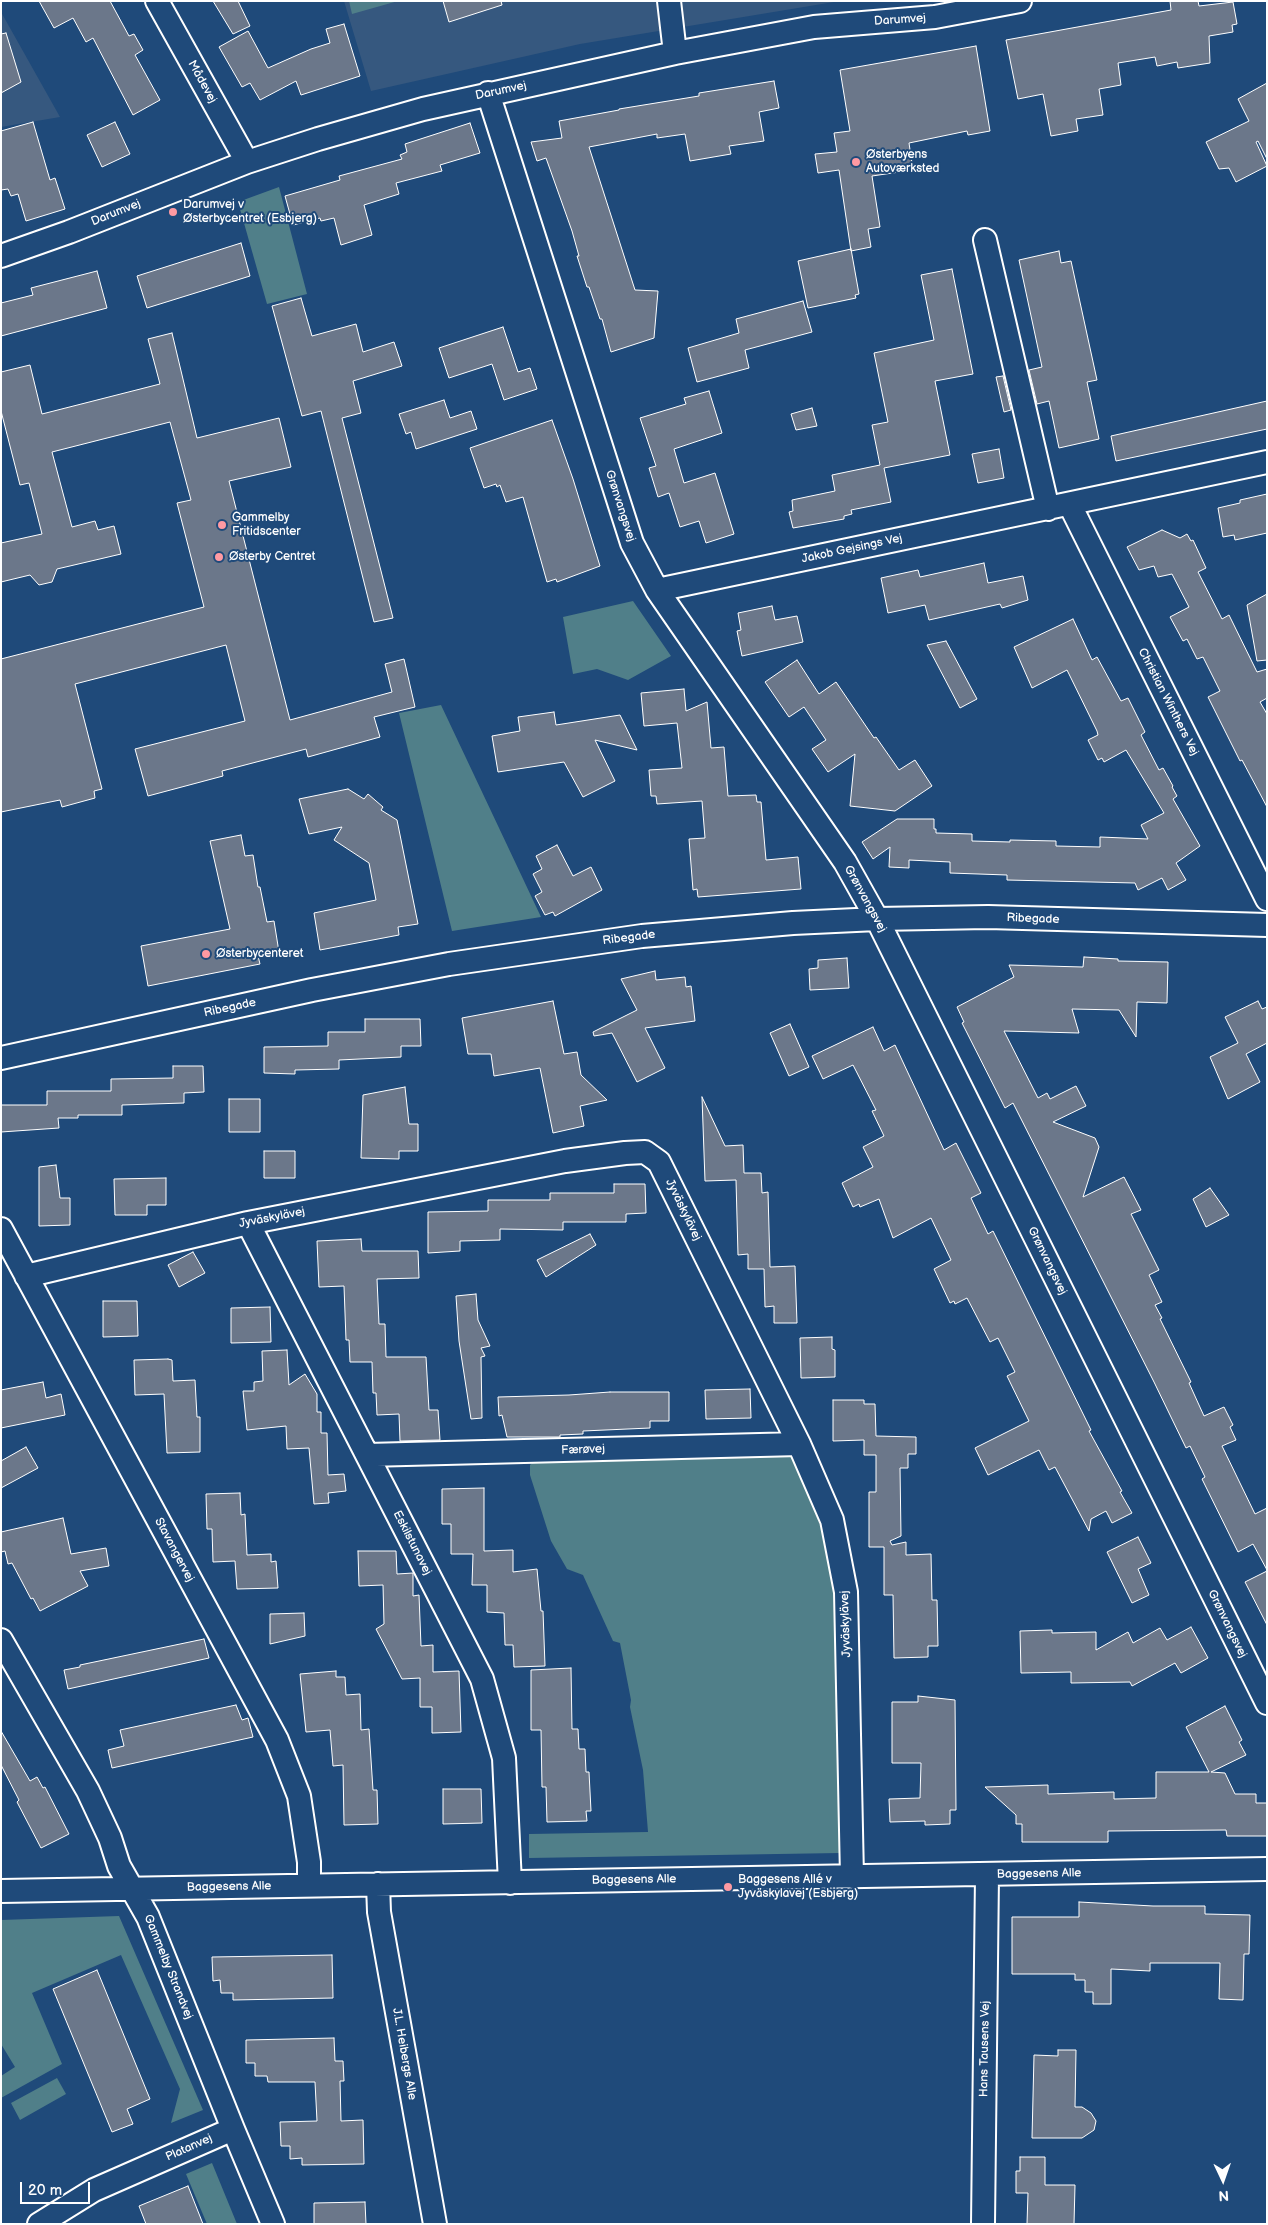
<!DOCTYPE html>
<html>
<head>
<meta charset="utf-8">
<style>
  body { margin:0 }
  #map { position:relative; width:1268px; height:2225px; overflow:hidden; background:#1f4a7a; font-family:"Balsamiq Sans",sans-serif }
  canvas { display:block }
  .frame { position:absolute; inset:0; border:2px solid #fff; pointer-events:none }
  .north { position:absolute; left:1198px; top:2155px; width:50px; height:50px; -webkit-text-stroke:4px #1f4a7a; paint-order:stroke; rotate:177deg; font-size:14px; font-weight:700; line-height:20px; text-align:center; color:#fff }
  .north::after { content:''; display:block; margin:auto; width:18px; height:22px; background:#fff; clip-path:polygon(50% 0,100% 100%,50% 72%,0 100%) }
  .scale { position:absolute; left:20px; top:2182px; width:70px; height:22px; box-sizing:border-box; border:2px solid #fff; border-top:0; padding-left:6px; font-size:15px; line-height:18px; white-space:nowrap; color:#fff; -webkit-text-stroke:4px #1f4a7a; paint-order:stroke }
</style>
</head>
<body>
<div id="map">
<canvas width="1268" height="2225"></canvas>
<div class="frame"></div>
<div class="north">N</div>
<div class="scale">20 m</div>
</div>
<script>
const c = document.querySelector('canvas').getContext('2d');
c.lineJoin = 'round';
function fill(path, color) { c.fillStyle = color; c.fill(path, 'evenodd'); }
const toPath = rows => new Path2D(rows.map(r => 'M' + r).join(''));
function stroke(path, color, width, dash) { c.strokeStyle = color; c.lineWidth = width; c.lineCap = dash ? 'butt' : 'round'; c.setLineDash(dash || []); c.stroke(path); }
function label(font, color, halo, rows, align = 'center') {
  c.font = font + ' "Balsamiq Sans",sans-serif'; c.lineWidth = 4; c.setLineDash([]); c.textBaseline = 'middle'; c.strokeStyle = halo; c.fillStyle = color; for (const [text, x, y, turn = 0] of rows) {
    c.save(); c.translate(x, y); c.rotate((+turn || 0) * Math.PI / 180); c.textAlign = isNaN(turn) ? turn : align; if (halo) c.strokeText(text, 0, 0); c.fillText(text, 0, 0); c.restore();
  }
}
fill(toPath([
  [344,1,840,1,580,44,371,91],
  [1,12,60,117,1,127]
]), '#36587f');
fill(toPath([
  [349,1,398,1,352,14],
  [279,187,307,294,267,304,238,202],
  [633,601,671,656,628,680,597,669,573,674,563,617],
  [441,705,541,917,452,931,399,713],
  [792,1456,809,1492,824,1537,834,1582,840,1853,529,1858,529,1834,648,1832,643,1770,630,1707,631,1700,620,1643,613,1641,583,1575,567,1569,551,1541,530,1475,530,1465,532,1463],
  [119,1916,203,2110,171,2123,180,2089,121,1955,32,1993,62,2064,1,2098,1,2076,15,2067,1,2044,1,1920],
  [57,2078,66,2094,20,2120,11,2103],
  [212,2163,237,2224,207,2224,186,2174]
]), '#507f89');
const building = toPath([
  [39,1,110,1,129,36,134,34,143,50,135,55,160,100,133,115,93,38,86,42,73,18,54,28,39,1],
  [213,1,238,1,250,26,233,34,213,1],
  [443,1,501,1,502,5,449,22,443,1],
  [1170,1,1198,1,1199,6,1233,2,1237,24,1232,25,1233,32,1209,36,1210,63,1178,68,1177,62,1157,66,1155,57,1118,63,1121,85,1099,89,1103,115,1076,119,1078,131,1051,136,1043,94,1018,99,1006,40,1171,10,1170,1],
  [344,24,360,76,301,95,296,81,260,100,250,83,242,87,219,47,248,31,268,68,311,49,330,43,326,29,344,24],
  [6,33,21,82,1,93,1,34,6,33],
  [976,46,990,131,968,135,967,131,909,143,913,170,872,176,880,227,868,229,871,247,851,251,839,170,818,173,815,154,837,152,834,133,850,131,840,70,976,46],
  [774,81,779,108,759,112,764,141,729,146,731,154,690,161,685,134,657,138,657,134,589,147,635,290,658,291,654,338,611,352,602,319,600,319,589,287,587,287,577,256,579,256,572,231,546,158,537,161,531,142,562,138,559,121,619,110,619,109,699,96,699,93,774,81],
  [1267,83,1267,159,1258,141,1256,142,1267,166,1236,182,1229,168,1219,169,1206,142,1249,121,1238,99,1267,83],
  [33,122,50,180,55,178,65,209,26,221,18,194,11,196,8,189,1,190,1,131,33,122],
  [115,122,130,154,102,167,87,135,115,122],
  [470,123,480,153,440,165,442,171,396,183,399,194,364,205,372,235,341,245,334,218,321,221,320,218,293,225,285,196,340,180,339,176,402,159,400,155,407,152,405,144,470,123],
  [241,243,250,276,147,308,137,276,241,243],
  [851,249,859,294,855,295,856,298,808,308,798,261,851,249],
  [1059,251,1061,263,1071,261,1097,380,1087,382,1099,439,1059,448,1049,401,1037,404,1029,370,1042,367,1019,260,1059,251],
  [952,269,973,374,935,381,950,455,884,468,891,502,851,510,852,514,844,516,844,519,793,528,789,512,793,511,792,500,835,491,832,475,880,465,872,425,888,422,874,353,934,340,921,275,952,269],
  [97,271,107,308,1,336,1,303,33,295,31,288,97,271],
  [301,298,312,336,356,324,363,352,394,342,402,366,353,381,361,413,342,418,393,618,374,622,321,411,302,416,272,306,301,298],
  [803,301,812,332,745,350,749,368,697,382,688,348,739,333,736,319,803,301],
  [503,327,518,372,530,368,537,389,504,400,492,364,449,378,439,348,503,327],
  [172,333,197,438,279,418,291,467,229,481,290,720,392,692,385,664,404,659,415,707,374,717,380,737,308,757,306,749,222,771,223,776,148,796,135,749,245,721,226,645,75,684,102,789,94,791,95,798,62,807,60,800,1,812,1,659,204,607,177,503,191,500,170,422,52,452,72,527,95,521,98,530,114,526,121,554,57,569,52,582,39,585,30,575,1,582,1,543,42,534,29,483,20,485,1,411,1,372,30,365,42,414,160,384,148,339,172,333],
  [1003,376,1011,410,1004,412,996,377,1003,376],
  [709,391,722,433,674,449,684,483,715,473,734,534,706,543,699,521,680,527,669,493,658,497,649,468,656,466,640,418,686,404,684,398,709,391],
  [444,400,450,418,471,411,477,429,416,449,411,432,406,434,399,414,444,400],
  [1267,401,1267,429,1116,461,1111,436,1267,401],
  [812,408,817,426,796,430,791,414,812,408],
  [552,420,573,479,600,566,557,582,556,579,547,582,523,497,506,502,500,485,497,487,496,484,484,488,470,448,552,420],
  [999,449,1004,478,978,483,972,454,999,449],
  [1267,494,1267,533,1235,540,1234,535,1223,537,1218,508,1240,503,1240,500,1267,494],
  [1162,530,1180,538,1187,534,1191,541,1193,540,1206,568,1198,572,1222,619,1229,615,1257,672,1267,669,1267,698,1260,702,1267,714,1267,807,1242,760,1240,761,1208,697,1220,691,1203,657,1197,659,1187,639,1183,641,1170,617,1189,607,1172,574,1158,577,1154,566,1139,570,1127,547,1162,530],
  [984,563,988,583,1023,576,1028,600,1002,608,1000,604,929,620,925,605,888,613,881,578,918,570,920,577,984,563],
  [1267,594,1267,660,1257,661,1247,605,1267,594],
  [772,606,775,620,797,616,803,642,742,656,737,631,741,630,738,613,772,606],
  [1073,619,1092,660,1097,657,1121,701,1128,698,1145,732,1141,735,1159,770,1163,768,1173,786,1172,787,1177,796,1173,799,1200,846,1176,863,1186,880,1168,890,1162,878,1138,890,1135,883,1007,880,1007,875,950,873,950,862,909,860,909,868,889,867,890,847,873,859,862,842,897,819,934,819,934,829,936,829,936,833,972,834,972,841,1010,842,1010,840,1056,841,1056,846,1100,847,1100,837,1148,839,1141,825,1164,813,1126,750,1104,762,1102,758,1098,760,1088,740,1098,735,1097,731,1067,670,1032,688,1014,647,1073,619],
  [946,641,977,699,960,708,927,645,946,641],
  [797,660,819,694,836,682,874,738,876,737,899,770,915,760,932,786,895,811,850,806,855,754,828,772,812,749,826,740,804,707,789,717,765,682,797,660],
  [684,689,686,711,707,702,711,748,724,747,728,796,756,795,757,802,761,802,766,860,798,857,801,889,698,897,697,889,693,890,689,839,705,838,702,801,657,804,656,796,651,796,649,770,682,768,677,723,644,726,641,693,684,689],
  [554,712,556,725,620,715,637,750,595,740,615,781,583,797,564,762,498,772,492,736,520,731,518,717,554,712],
  [348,789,364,799,368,794,383,807,381,810,397,820,418,924,398,927,399,935,320,950,314,913,376,900,369,863,334,840,342,827,309,834,299,799,348,789],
  [241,835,245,856,253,855,258,887,260,887,267,922,274,921,279,952,258,956,260,964,148,986,141,946,230,929,210,841,241,835],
  [557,845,573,876,591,867,602,890,555,916,553,912,545,915,535,896,542,892,533,874,542,869,536,856,557,845],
  [1084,957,1118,959,1118,961,1168,962,1167,1003,1137,1002,1136,1037,1119,1010,1072,1009,1079,1033,1004,1031,1038,1098,1047,1093,1050,1099,1076,1086,1086,1106,1053,1122,1095,1138,1099,1147,1083,1197,1124,1177,1141,1210,1131,1214,1159,1270,1149,1275,1162,1302,1155,1305,1162,1318,1160,1319,1191,1382,1189,1383,1204,1416,1224,1407,1233,1425,1230,1427,1236,1440,1222,1446,1255,1514,1267,1508,1267,1570,1253,1544,1238,1552,1202,1479,1205,1477,1190,1446,1186,1448,1154,1382,1013,1103,1005,1108,962,1023,964,1022,957,1007,1014,977,1009,965,1083,967,1084,957],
  [847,958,849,988,810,990,809,969,818,968,818,960,847,958],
  [655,971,656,980,685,977,686,987,691,986,695,1021,645,1028,665,1068,637,1082,612,1033,594,1036,593,1032,637,1010,621,979,655,971],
  [553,1001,564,1054,577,1052,581,1075,607,1100,580,1106,584,1126,553,1133,540,1068,494,1076,491,1054,468,1054,462,1018,553,1001],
  [1258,1001,1262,1009,1267,1007,1267,1043,1246,1054,1260,1082,1228,1099,1210,1057,1238,1043,1225,1017,1258,1001],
  [365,1019,420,1019,421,1046,401,1046,401,1057,339,1060,339,1069,295,1070,295,1074,264,1073,264,1047,328,1046,328,1032,365,1032,365,1019],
  [790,1024,809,1067,789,1076,770,1033,790,1024],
  [873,1027,884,1051,895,1045,944,1150,956,1143,981,1193,971,1198,988,1234,993,1231,1091,1430,1089,1431,1122,1491,1120,1492,1132,1513,1112,1523,1106,1511,1091,1519,1089,1531,1055,1467,1049,1470,1039,1450,988,1475,975,1448,1029,1421,1007,1376,1015,1372,998,1338,990,1342,967,1298,955,1304,954,1301,950,1303,934,1269,951,1260,931,1218,893,1238,879,1199,860,1207,859,1204,853,1207,842,1183,873,1167,863,1147,884,1136,872,1111,876,1110,853,1065,823,1079,812,1056,873,1027],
  [173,1066,203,1066,204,1092,184,1093,184,1103,122,1105,122,1115,78,1115,78,1118,58,1118,59,1128,1,1132,1,1105,47,1105,47,1091,111,1091,111,1079,173,1078,173,1066],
  [405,1087,409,1124,418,1124,418,1151,399,1151,399,1159,361,1158,363,1095,405,1087],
  [702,1097,725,1146,743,1145,744,1173,761,1173,762,1193,768,1192,770,1267,795,1266,797,1323,774,1323,774,1306,765,1307,764,1269,748,1269,748,1254,738,1255,736,1180,705,1181,702,1097],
  [229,1099,260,1099,260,1132,229,1132,229,1099],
  [264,1151,295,1151,295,1178,264,1178,264,1151],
  [56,1165,60,1198,70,1198,70,1225,39,1226,39,1167,56,1165],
  [166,1178,166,1205,147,1205,147,1215,115,1215,114,1179,166,1178],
  [614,1184,645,1184,646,1213,626,1214,626,1222,563,1222,563,1230,500,1229,500,1240,460,1241,460,1251,428,1253,428,1212,488,1211,488,1200,550,1200,550,1193,614,1193,614,1184],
  [1210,1188,1229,1215,1206,1227,1193,1199,1210,1188],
  [590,1234,596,1245,546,1277,537,1260,590,1234],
  [361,1239,362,1251,418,1251,419,1278,377,1279,379,1324,385,1324,386,1357,426,1357,429,1410,438,1410,440,1440,400,1441,399,1414,377,1415,376,1393,373,1393,372,1362,350,1362,349,1340,346,1340,344,1286,319,1287,317,1241,361,1239],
  [193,1252,205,1273,179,1287,168,1265,193,1252],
  [476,1294,478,1320,490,1346,481,1348,485,1356,481,1357,482,1418,471,1419,459,1341,456,1296,476,1294],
  [103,1301,137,1301,138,1336,103,1337,103,1301],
  [270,1307,271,1342,231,1343,231,1308,270,1307],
  [832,1337,832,1349,835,1350,835,1377,801,1378,800,1338,832,1337],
  [287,1350,289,1385,305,1374,317,1394,317,1412,321,1412,321,1433,327,1433,328,1475,344,1474,346,1491,328,1493,329,1503,314,1504,309,1448,287,1449,286,1426,247,1430,243,1391,254,1391,254,1382,263,1381,262,1351,287,1350],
  [168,1359,172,1360,173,1381,195,1380,197,1417,200,1417,200,1452,167,1453,164,1394,135,1395,134,1360,168,1359],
  [43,1382,46,1398,61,1394,65,1415,1,1428,1,1390,43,1382],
  [750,1389,751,1418,706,1419,705,1390,750,1389],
  [610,1392,669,1392,669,1421,650,1421,650,1428,583,1431,583,1434,560,1435,560,1437,507,1437,502,1415,499,1416,498,1397,569,1395,610,1392],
  [833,1400,864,1400,864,1404,875,1404,876,1436,916,1437,916,1454,908,1454,908,1468,900,1468,901,1536,890,1541,892,1545,906,1542,906,1555,931,1554,932,1600,937,1600,938,1646,928,1646,928,1657,894,1658,893,1595,884,1595,884,1547,869,1547,869,1492,876,1492,876,1455,864,1455,864,1440,833,1441,833,1400],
  [26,1447,38,1468,1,1488,1,1461,26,1447],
  [484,1488,484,1551,513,1550,513,1572,537,1569,541,1611,543,1611,545,1666,514,1667,513,1645,505,1645,504,1613,487,1612,487,1585,472,1585,473,1554,451,1554,451,1524,442,1524,442,1489,484,1488],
  [240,1493,241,1515,245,1514,247,1555,271,1554,271,1562,276,1561,278,1588,237,1589,235,1561,213,1562,212,1529,207,1529,206,1494,240,1493],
  [63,1518,71,1554,106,1548,109,1566,80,1571,88,1586,40,1611,33,1598,31,1599,12,1563,8,1564,5,1551,1,1552,1,1532,63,1518],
  [1138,1537,1151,1563,1138,1569,1149,1595,1132,1603,1107,1552,1138,1537],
  [358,1551,396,1551,397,1574,413,1573,413,1596,419,1595,421,1646,433,1645,433,1672,459,1671,461,1732,432,1733,432,1707,420,1707,420,1678,402,1679,376,1629,384,1624,383,1585,359,1586,358,1551],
  [1267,1571,1267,1625,1245,1582,1267,1571],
  [304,1613,305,1636,270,1644,270,1614,304,1613],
  [1191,1627,1208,1658,1181,1673,1175,1663,1132,1686,1130,1682,1071,1683,1071,1672,1021,1673,1020,1631,1052,1630,1052,1633,1096,1632,1096,1650,1128,1632,1133,1643,1160,1628,1167,1640,1191,1627],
  [204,1639,209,1658,68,1689,64,1670,80,1667,80,1665,204,1639],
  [571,1668,572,1729,578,1729,579,1749,585,1749,586,1772,589,1772,591,1811,586,1811,587,1821,547,1822,546,1787,542,1787,541,1730,531,1730,531,1670,571,1668],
  [336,1671,336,1677,345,1677,346,1695,360,1694,361,1730,369,1729,373,1790,377,1790,378,1824,344,1825,343,1765,333,1766,330,1730,306,1732,300,1674,336,1671],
  [918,1696,955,1700,956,1810,950,1810,950,1824,925,1825,925,1821,890,1822,889,1799,920,1798,921,1763,892,1763,892,1702,918,1702,918,1696],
  [236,1705,242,1720,248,1718,253,1737,112,1768,108,1750,124,1746,120,1730,236,1705],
  [1225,1706,1242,1740,1239,1742,1246,1755,1211,1772,1225,1773,1235,1794,1256,1794,1256,1803,1267,1803,1267,1836,1227,1836,1226,1830,1108,1831,1108,1842,1022,1842,1022,1824,1016,1824,1016,1815,985,1787,1048,1785,1048,1794,1114,1792,1114,1799,1156,1798,1156,1772,1209,1772,1186,1727,1225,1706],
  [1,1731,30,1781,37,1777,43,1788,45,1787,69,1834,41,1848,17,1802,19,1800,1,1765,1,1731],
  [443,1789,481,1789,482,1823,443,1824,443,1789],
  [1079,1902,1153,1906,1205,1906,1205,1914,1250,1915,1249,1954,1244,1954,1243,2000,1219,1999,1220,1963,1150,1963,1150,1971,1111,1969,1111,2004,1093,2004,1093,1992,1085,1992,1085,1980,1075,1980,1075,1974,1012,1974,1012,1917,1079,1917,1079,1902],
  [332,1955,333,1998,233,2000,233,1993,221,1993,220,1980,213,1981,212,1957,332,1955],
  [97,1970,150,2099,127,2109,133,2124,112,2132,53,1989,97,1970],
  [334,2038,335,2061,343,2061,344,2081,340,2081,341,2121,363,2120,364,2164,302,2165,302,2158,290,2159,290,2146,281,2146,280,2122,317,2121,315,2082,268,2082,267,2076,255,2076,255,2063,246,2063,246,2040,334,2038],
  [1058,2050,1076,2050,1075,2107,1082,2107,1091,2113,1096,2121,1094,2130,1082,2138,1032,2138,1034,2055,1058,2056,1058,2050],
  [1020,2157,1045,2157,1045,2185,1075,2185,1074,2224,1027,2224,1028,2193,1016,2193,1016,2171,1020,2171,1020,2157],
  [188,2186,203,2224,146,2224,139,2206,188,2186],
  [365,2202,366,2224,314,2224,314,2203,365,2202]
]);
fill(building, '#6b778a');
stroke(building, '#fff', 1);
const minor = toPath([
  [157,1,247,162],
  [669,1,675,53],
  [488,93,632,543,657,590,845,862,877,919,1267,1703],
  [985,240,1048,509],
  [1,256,69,232,247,162,318,139,423,109,675,53,814,27,935,17,1020,1],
  [1070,505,1267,899],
  [657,590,1267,462],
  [1,1058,312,990,449,964,642,936,793,923,877,919,988,917,1267,925],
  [248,1223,482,1679,504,1758,510,1883],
  [1,1229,277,1740,299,1796,309,1862,309,1885],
  [26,1276,248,1223,565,1161,625,1153,645,1152,659,1162,799,1444,832,1520,846,1592,852,1877],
  [367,1455,799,1444],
  [1,1640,88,1791,110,1838,119,1866,148,1917,233,2129,273,2224],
  [378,1884,379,1912,435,2224],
  [1,1891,1267,1869],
  [39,2224,94,2190,233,2129],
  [983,2224,987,1875]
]);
stroke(minor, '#fff', 26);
stroke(minor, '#1f4a7a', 22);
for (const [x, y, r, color] of [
  [856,162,5,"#ff9aa2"],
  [173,212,5,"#ff9aa2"],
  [222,525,5,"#ff9aa2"],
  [219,557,5,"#ff9aa2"],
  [206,954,5,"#ff9aa2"],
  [728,1887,5,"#ff9aa2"]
]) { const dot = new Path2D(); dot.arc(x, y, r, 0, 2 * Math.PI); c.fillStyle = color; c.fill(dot); stroke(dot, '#1f4a7a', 2); }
label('12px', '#fff', '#1f4a7a', [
  ["Darumvej",900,20,-4],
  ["Mådevej",202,82,61],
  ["Darumvej",501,91,-12],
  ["Darumvej",116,213,-22],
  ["Grønvangsvej",620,506,72],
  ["Jakob Gejsings Vej",852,549,-12],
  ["Christian Winthers Vej",1168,702,63],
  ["Grønvangsvej",865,899,61],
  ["Ribegade",1033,919,2],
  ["Ribegade",629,938,-7],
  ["Ribegade",230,1008,-12],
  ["Jyväskylävej",683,1210,64],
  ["Jyväskylävej",272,1218,-11],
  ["Grønvangsvej",1047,1261,64],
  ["Færøvej",583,1450,-2],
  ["Eskilstunavej",412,1543,63],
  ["Stavangervej",174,1550,62],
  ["Jyväskylävej",846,1624,-92],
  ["Grønvangsvej",1227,1624,64],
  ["Baggesens Alle",1039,1874,-1],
  ["Baggesens Alle",634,1880,-1],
  ["Baggesens Alle",229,1887,-1],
  ["Gammelby Strandvej",168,1967,68],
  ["Hans Tausens Vej",985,2049,-89],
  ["J.L. Heibergs Alle",404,2054,80],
  ["Platanvej",189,2148,-24]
]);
label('12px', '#fff', '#1f4a7a', [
  ["Østerbyens",866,155],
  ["Autoværksted",866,169],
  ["Darumvej v",183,205],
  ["Østerbycentret (Esbjerg)",183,219],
  ["Gammelby",232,518],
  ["Fritidscenter",232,532],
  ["Østerby Centret",229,557],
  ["Østerbycenteret",216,954],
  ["Baggesens Allé v",738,1880],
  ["Jyväskylavej (Esbjerg)",738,1894]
], 'left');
</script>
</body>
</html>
